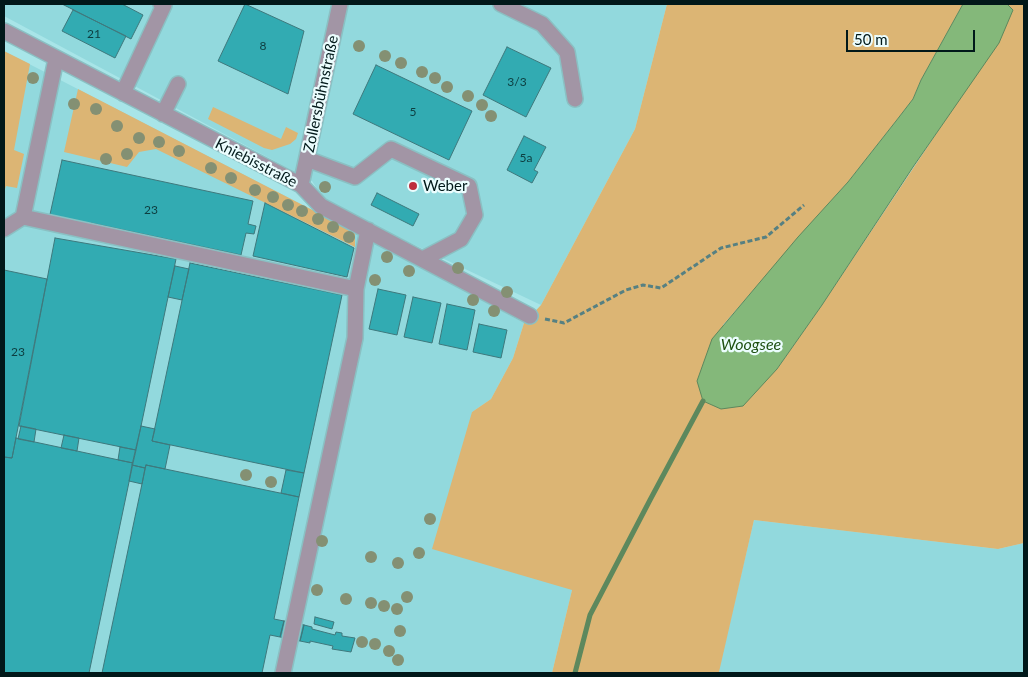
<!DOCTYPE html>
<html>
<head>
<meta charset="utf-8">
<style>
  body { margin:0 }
  #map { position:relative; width:1028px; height:677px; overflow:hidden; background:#a8e5e8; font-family:Lato,sans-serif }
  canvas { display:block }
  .frame { position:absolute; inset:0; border:5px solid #011819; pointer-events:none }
  .scale { position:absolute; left:846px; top:30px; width:129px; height:22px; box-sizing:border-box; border:2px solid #011819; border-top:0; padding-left:6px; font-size:15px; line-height:18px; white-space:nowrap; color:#011819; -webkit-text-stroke:4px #ebfdfe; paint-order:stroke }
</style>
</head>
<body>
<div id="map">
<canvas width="1028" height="677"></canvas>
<div class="frame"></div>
<div class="scale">50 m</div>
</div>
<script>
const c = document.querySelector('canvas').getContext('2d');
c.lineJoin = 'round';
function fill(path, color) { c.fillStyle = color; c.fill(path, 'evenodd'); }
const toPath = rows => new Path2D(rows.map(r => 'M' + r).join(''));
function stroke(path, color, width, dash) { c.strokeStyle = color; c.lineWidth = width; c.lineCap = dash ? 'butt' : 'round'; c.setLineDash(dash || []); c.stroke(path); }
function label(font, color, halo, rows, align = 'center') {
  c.font = font + ' Lato,sans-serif'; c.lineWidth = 4.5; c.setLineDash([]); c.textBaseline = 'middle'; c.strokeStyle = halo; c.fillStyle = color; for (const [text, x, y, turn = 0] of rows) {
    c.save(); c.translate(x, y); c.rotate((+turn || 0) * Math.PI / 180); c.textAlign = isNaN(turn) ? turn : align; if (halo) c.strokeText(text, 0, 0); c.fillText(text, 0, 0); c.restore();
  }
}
fill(toPath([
  [4,4,667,4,635,129,541,305,326,203,312,181,4,16],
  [4,51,355,232,524,323,513,358,491,399,472,412,572,590,552,673,4,673],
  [754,520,998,549,1024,543,1024,673,718,673]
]), '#92d9dd');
fill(toPath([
  [667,4,963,4,921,80,913,99,896,121,848,182,723,325,777,369,822,305,952,110,1013,10,1007,4,1024,4,1024,543,998,549,754,520,719,672,722,673,552,673,572,590,432,549,472,412,491,399,513,358,524,323,541,305,635,129],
  [4,51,30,64,14,150,24,154,17,188,6,186,4,192],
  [78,89,355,232,355,247,156,149,139,152,127,167,64,152],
  [213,107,281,139,286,127,298,133,296,139,290,144,272,150,264,148,208,119]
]), '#dcb574');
const water = toPath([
  [963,4,1007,4,1013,10,999,43,913,167,822,305,777,369,743,406,721,409,703,401,697,381,712,339,798,237,848,182,896,121,913,99,921,80,963,4]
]);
fill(water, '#84b87a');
stroke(water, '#5d885d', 1);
stroke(toPath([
  [575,673,590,615,650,500,703,401]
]), '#5d885d', 5);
const building = toPath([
  [62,4,122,4,143,15,131,39,62,4],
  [245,4,304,31,288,94,218,61,245,4],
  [73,10,126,36,115,58,62,31,73,10],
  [507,47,551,68,526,117,483,95,507,47],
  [376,65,472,111,449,160,353,114,376,65],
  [524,136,546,147,534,170,538,172,532,183,507,170,524,136],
  [62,160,253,201,248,224,256,226,254,234,246,233,241,255,91,223,90,227,49,219,62,160],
  [377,193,419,214,413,226,371,205,377,193],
  [265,203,354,248,347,277,253,256,265,203],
  [55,238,176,259,136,450,19,426,55,238],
  [190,263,342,295,304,473,152,441,190,263],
  [175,266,189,269,182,300,168,297,175,266],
  [4,270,47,279,12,458,4,457,4,270],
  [378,289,406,295,397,335,369,329,378,289],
  [413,297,441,303,432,343,404,337,413,297],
  [447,304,475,310,467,350,439,344,447,304],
  [479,324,507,330,501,358,473,352,479,324],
  [21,426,36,429,34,442,18,439,21,426],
  [141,426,155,429,152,441,170,445,165,469,146,465,145,468,132,465,141,426],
  [64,435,79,438,77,451,61,448,64,435],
  [16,438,133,463,89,673,4,673,4,457,12,458,16,438],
  [120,447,136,450,133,463,118,460,120,447],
  [132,465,145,468,142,484,129,481,132,465],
  [146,465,299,497,274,619,284,621,280,637,270,635,262,673,102,673,146,465],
  [286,470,304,473,299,497,281,493,286,470],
  [315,617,334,622,332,629,314,624,315,617],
  [284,621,304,625,300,641,280,637,284,621],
  [304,625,312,627,312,629,335,635,336,632,342,633,342,636,355,638,351,652,332,649,333,646,310,641,310,643,300,641,304,625]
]);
fill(building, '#32abb2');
stroke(building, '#3e797d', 1);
const minor = toPath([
  [501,4,542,24,567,52,575,99],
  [4,31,301,185,321,206,530,316],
  [123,93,164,5,161,4],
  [163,114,178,84],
  [307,159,355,177,391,149,469,186,475,215,461,239,423,259],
  [301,185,340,4],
  [23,217,56,59],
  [4,229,23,217,356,289],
  [283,673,355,338,356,289,368,230]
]);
stroke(minor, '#8ac0c3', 18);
stroke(toPath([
  [545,319,564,323,626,290,643,285,661,288,721,248,766,237,804,205]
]), '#568082', 3, [5, 2.5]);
stroke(minor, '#a295a5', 15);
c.fillStyle = '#849073';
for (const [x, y] of [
  [359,46],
  [385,56],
  [401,63],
  [422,72],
  [33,78],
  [435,78],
  [447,87],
  [468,96],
  [74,104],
  [482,105],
  [96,109],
  [491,116],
  [117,126],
  [139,138],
  [159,142],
  [179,151],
  [127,154],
  [106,159],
  [211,168],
  [231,178],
  [325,187],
  [255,190],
  [273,197],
  [288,205],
  [302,211],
  [318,219],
  [333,227],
  [349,237],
  [387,257],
  [458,268],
  [409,271],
  [375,280],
  [507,292],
  [473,300],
  [494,311],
  [246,475],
  [271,482],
  [430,519],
  [322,541],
  [419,553],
  [371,557],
  [398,563],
  [317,590],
  [407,597],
  [346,599],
  [371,603],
  [384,606],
  [397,609],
  [400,631],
  [362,642],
  [375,644],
  [389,651],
  [398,660]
]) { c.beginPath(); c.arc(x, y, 6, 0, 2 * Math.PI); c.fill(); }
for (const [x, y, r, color] of [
  [413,186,5,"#be2d3d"]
]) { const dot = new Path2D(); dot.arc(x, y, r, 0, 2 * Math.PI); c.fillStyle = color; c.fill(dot); stroke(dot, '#ebfdfe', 2); }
label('12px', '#0d3d3f', null, [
  ["21",94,34],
  ["8",263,46],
  ["3/3",517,82],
  ["5",413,112],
  ["5a",526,158],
  ["23",151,210],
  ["23",18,352]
]);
label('15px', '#011819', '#ebfdfe', [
  ["Zollersbühnstraße",321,94,-78],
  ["Kniebisstraße",256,163,27]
]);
label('15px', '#011819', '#ebfdfe', [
  ["Weber",423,186]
], 'left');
label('italic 16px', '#1e5012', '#ebfdfe', [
  ["Woogsee",751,345]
]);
</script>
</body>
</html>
